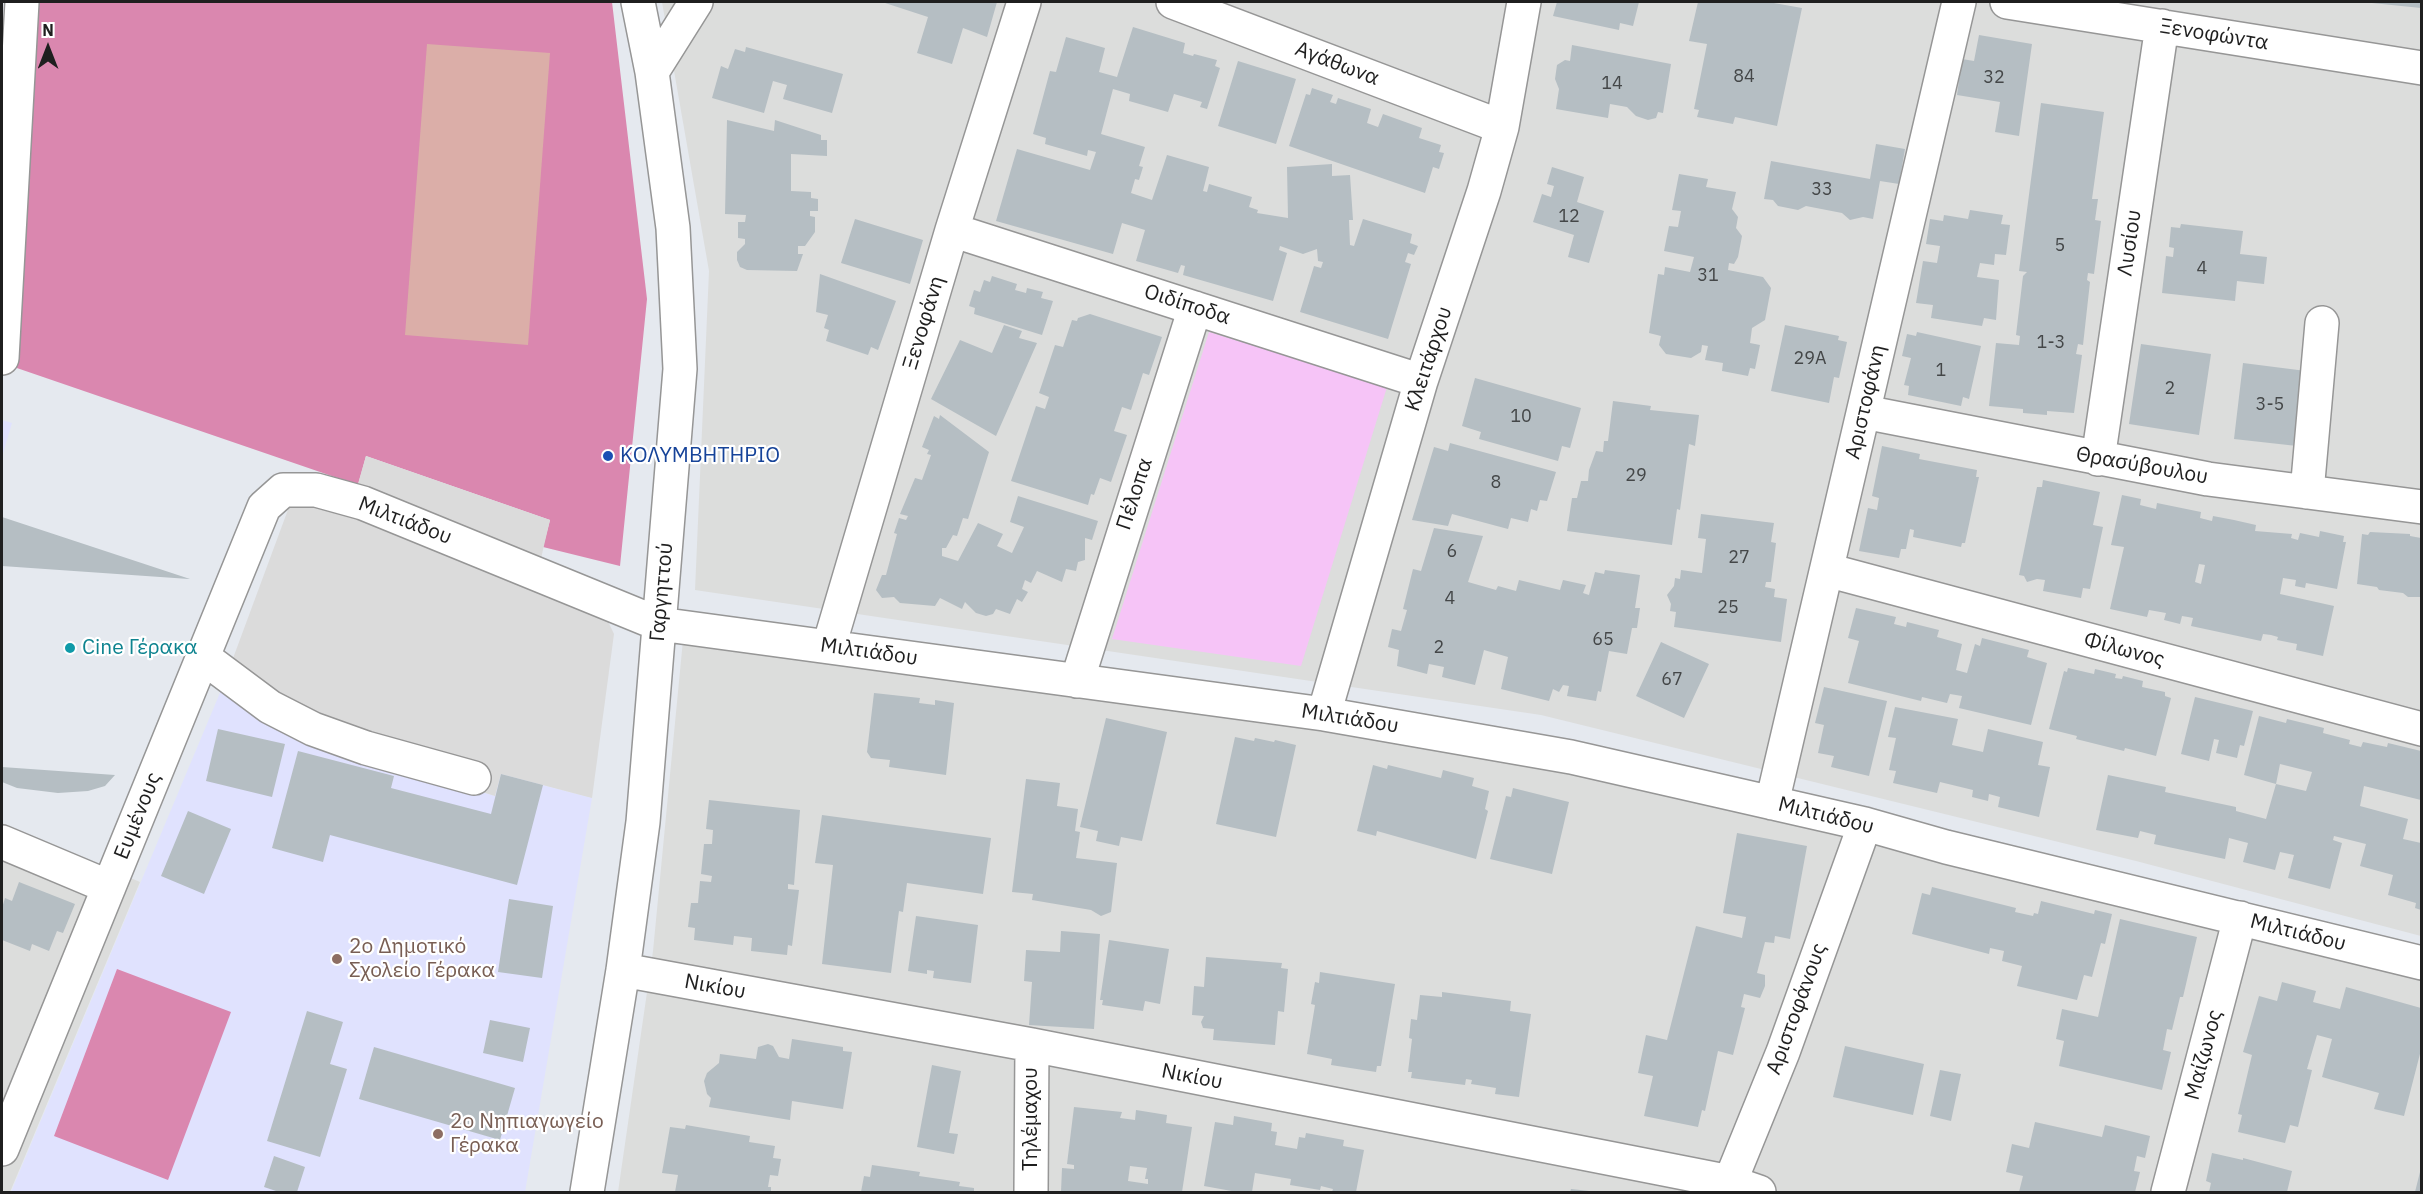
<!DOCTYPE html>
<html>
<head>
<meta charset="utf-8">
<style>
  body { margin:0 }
  #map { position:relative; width:2423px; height:1194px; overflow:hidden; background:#e5e9ef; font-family:"IBM Plex Sans",sans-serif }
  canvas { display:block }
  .frame { position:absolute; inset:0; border:3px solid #1f1f1f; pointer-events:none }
  .north { position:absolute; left:18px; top:18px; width:60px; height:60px; -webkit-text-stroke:4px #fff; paint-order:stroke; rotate:0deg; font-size:16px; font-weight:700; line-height:24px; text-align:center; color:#1f1f1f }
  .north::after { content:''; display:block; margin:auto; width:21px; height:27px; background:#1f1f1f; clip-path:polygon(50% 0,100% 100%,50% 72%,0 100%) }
</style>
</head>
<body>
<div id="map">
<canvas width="2423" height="1194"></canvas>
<div class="frame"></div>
<div class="north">N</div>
</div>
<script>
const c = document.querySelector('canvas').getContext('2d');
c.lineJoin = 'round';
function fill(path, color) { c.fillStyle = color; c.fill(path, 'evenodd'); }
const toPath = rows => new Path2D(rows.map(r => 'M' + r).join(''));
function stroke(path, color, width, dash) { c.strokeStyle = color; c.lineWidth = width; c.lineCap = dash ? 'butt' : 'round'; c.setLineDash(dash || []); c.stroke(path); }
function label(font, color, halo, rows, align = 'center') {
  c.font = font + ' "IBM Plex Sans",sans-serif'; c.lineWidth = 4.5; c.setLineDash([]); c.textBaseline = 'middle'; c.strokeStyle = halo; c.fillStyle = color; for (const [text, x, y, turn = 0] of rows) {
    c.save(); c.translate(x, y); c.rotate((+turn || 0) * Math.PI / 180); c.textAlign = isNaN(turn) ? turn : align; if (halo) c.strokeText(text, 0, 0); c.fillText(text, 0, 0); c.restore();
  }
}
fill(toPath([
  [662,2,2421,2,2421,936,2136,861,1541,715,695,590,709,271],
  [683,640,1513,753,2421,975,2421,1192,618,1192,653,951],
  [2,823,140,882,10,1192,2,1192]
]), '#dcdddc');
fill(toPath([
  [2,420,12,423,2,457],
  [222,688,314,740,495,796,501,774,592,798,525,1192,11,1192]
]), '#e0e2fe');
fill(toPath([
  [1209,332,1387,387,1301,666,1112,639]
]), '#f6c4f7');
fill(toPath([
  [30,2,612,2,647,299,620,566,543,547,550,520,366,456,358,485,11,366],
  [117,969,231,1012,168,1180,54,1136]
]), '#da87af');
fill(toPath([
  [366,456,550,520,535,584,604,613,614,634,592,798,501,774,495,796,314,740,222,688,289,507,309,503,349,515]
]), '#dbdbdb');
fill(toPath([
  [427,44,550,53,528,345,405,335]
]), '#dbaea8');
fill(toPath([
  [882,2,997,2,987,37,963,28,952,64,917,53,928,17],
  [1557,2,1639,2,1633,26,1620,23,1619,30,1553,16],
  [1698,2,1768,2,1802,8,1777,126,1735,117,1733,124,1697,117,1699,110,1694,109,1707,44,1689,41],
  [2372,2,2421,2,2421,8,2372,3],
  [1133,27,1185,43,1183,53,1193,56,1194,54,1217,60,1215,66,1220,68,1207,109,1200,107,1202,102,1174,94,1168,112,1129,101,1130,94,1113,89,1101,134,1145,147,1139,166,1143,167,1139,180,1135,179,1131,193,1152,200,1167,155,1209,167,1203,191,1207,192,1209,184,1252,197,1249,207,1258,210,1257,213,1288,218,1287,167,1332,164,1332,176,1350,175,1353,220,1349,220,1350,245,1354,246,1363,219,1412,234,1410,243,1418,246,1414,255,1408,253,1405,262,1411,264,1388,339,1300,312,1314,266,1321,268,1323,262,1318,261,1317,249,1303,254,1280,246,1279,250,1287,253,1273,301,1183,275,1185,266,1181,265,1178,273,1136,261,1145,230,1122,223,1113,254,996,221,1017,149,1090,170,1096,152,1088,150,1087,156,1045,144,1046,138,1033,134,1050,71,1056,72,1066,37,1105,48,1099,72,1117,77],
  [1979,35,2032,44,2019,136,1995,132,2000,102,1957,95,1962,59,1974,61],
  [1572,45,1671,64,1663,113,1658,112,1656,118,1648,120,1636,116,1627,107,1610,104,1608,118,1556,109,1559,89,1555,79,1557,65,1565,60,1570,61],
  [746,47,843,74,832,113,783,99,787,85,773,81,764,113,712,98,721,66,728,69,735,49,745,52],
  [1238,61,1296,79,1276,144,1218,126],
  [1312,88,1333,95,1330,102,1336,104,1338,98,1371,109,1367,123,1378,127,1383,114,1422,128,1419,138,1441,145,1439,152,1444,153,1439,169,1433,167,1425,193,1289,146,1306,94,1310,95],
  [2041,103,2104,112,2092,199,2098,199,2095,220,2101,221,2094,274,2088,273,2087,280,2090,282,2083,345,2078,344,2076,354,2082,355,2074,413,2047,411,2047,415,2023,413,2023,409,1989,406,1996,343,2019,345,2020,336,2016,335,2023,276,2027,272,2019,271],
  [727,120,774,131,775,120,821,135,821,140,827,140,827,156,791,154,791,191,811,192,811,198,818,199,818,211,810,211,810,216,815,217,815,232,805,246,798,246,798,254,803,254,797,271,747,270,740,267,737,260,737,252,745,244,745,239,738,238,738,222,745,222,746,215,725,214],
  [1876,144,1905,149,1899,184,1880,181,1873,219,1863,217,1850,220,1842,213,1806,206,1798,210,1778,206,1773,200,1764,199,1771,161,1870,179],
  [1552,167,1584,177,1577,202,1604,211,1589,263,1568,257,1574,235,1533,222,1542,194,1551,197,1554,186,1547,184],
  [1679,174,1708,179,1706,187,1736,192,1732,209,1738,217,1736,228,1742,236,1738,257,1734,264,1729,263,1728,270,1763,277,1771,288,1765,320,1752,328,1750,343,1760,345,1755,369,1750,368,1748,376,1722,371,1723,363,1705,360,1708,346,1702,345,1701,352,1691,358,1666,354,1659,345,1661,336,1649,333,1658,274,1664,275,1665,267,1690,272,1694,257,1664,251,1669,226,1678,227,1681,211,1672,210],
  [1970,210,2003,215,2001,224,2010,225,2006,255,1995,254,1994,265,1980,263,1977,277,1999,280,1996,320,1984,318,1982,326,1931,318,1933,305,1916,303,1923,261,1937,263,1940,246,1926,244,1930,219,1943,221,1944,215,1968,219],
  [855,219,923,240,910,284,841,263],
  [2181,224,2243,231,2240,254,2267,257,2264,284,2237,281,2235,301,2162,293,2166,256,2173,257,2174,248,2169,247,2171,227,2180,228],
  [820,274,896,301,878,350,871,347,868,355,826,341,829,330,824,328,828,315,816,312],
  [992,276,1017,284,1015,290,1026,293,1027,288,1043,292,1041,298,1053,301,1042,335,974,314,975,308,969,306,974,290,980,292,984,280,990,282],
  [1090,314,1162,337,1149,375,1143,373,1131,410,1122,407,1114,431,1127,435,1111,482,1100,478,1094,495,1091,494,1088,505,1011,481,1036,406,1045,409,1049,397,1039,393,1055,345,1063,347,1072,320,1077,321,1078,318],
  [1004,325,1022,331,1019,338,1037,343,996,436,931,399,960,340,992,353],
  [1785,325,1839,336,1838,340,1847,342,1839,378,1834,377,1829,403,1771,391],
  [1917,332,1981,346,1969,399,1963,397,1961,406,1908,395,1909,386,1904,385,1911,358,1902,356,1907,334,1916,336],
  [2141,344,2211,354,2199,435,2129,424],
  [2243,363,2306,371,2297,446,2234,439],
  [1475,378,1581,408,1570,448,1562,446,1558,461,1479,439,1481,432,1462,426],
  [1613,401,1651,406,1650,410,1699,415,1695,446,1689,444,1680,510,1677,509,1672,545,1567,531,1572,498,1577,498,1581,481,1588,481,1589,470,1596,451,1603,452,1604,441,1608,441],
  [940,415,989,452,968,519,963,518,957,536,953,535,946,548,942,548,942,556,958,561,978,523,1003,534,997,546,1012,553,1024,527,1010,522,1018,496,1098,521,1092,540,1085,538,1085,560,1078,562,1076,571,1066,569,1062,582,1037,571,1031,583,1025,580,1022,589,1028,592,1022,602,1017,599,1010,614,996,609,993,614,986,616,976,613,965,602,962,609,940,598,935,606,900,603,894,597,882,598,876,590,882,575,886,575,897,534,894,533,899,518,906,520,908,516,900,514,915,478,922,480,931,455,927,454,929,450,922,447,934,416,939,419],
  [1450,443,1556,472,1547,501,1540,500,1537,511,1531,509,1528,522,1511,518,1508,529,1452,514,1448,526,1412,520,1434,447,1448,451],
  [1882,446,1920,454,1919,459,1977,470,1976,477,1979,477,1965,543,1962,543,1961,547,1913,537,1914,530,1910,529,1906,549,1901,549,1899,558,1859,551,1868,508,1877,510,1879,498,1872,496],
  [2043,480,2100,492,2093,525,2103,527,2090,589,2083,588,2081,598,2043,591,2045,580,2037,579,2027,582,2024,576,2019,575,2037,487,2042,487],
  [2122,495,2141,499,2140,505,2156,509,2157,503,2201,512,2200,518,2212,521,2213,516,2234,520,2256,525,2255,531,2292,534,2291,538,2298,540,2300,533,2319,537,2320,531,2344,536,2343,542,2346,542,2337,589,2306,583,2305,588,2295,586,2296,580,2283,578,2280,594,2334,606,2323,656,2296,650,2297,644,2277,640,2278,637,2271,635,2263,634,2261,641,2191,626,2193,618,2188,617,2182,616,2180,624,2164,620,2166,613,2149,610,2147,617,2110,609,2124,547,2111,545],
  [2199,564,2205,565,2201,584,2195,582],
  [1701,514,1774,523,1771,542,1776,543,1771,582,1766,582,1765,587,1775,589,1774,597,1787,599,1781,642,1674,627,1676,612,1670,611,1671,604,1667,595,1674,586,1675,578,1680,579,1681,570,1702,573,1706,539,1698,538],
  [2,517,190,579,189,579,2,566],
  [1434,528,1483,536,1468,582,1496,590,1498,586,1516,591,1519,580,1560,590,1563,580,1586,585,1583,593,1589,595,1595,572,1604,574,1605,570,1640,575,1635,608,1640,608,1637,628,1632,628,1627,654,1609,651,1601,692,1598,691,1596,701,1567,696,1569,686,1563,685,1559,692,1553,689,1549,701,1501,689,1508,657,1484,650,1475,685,1442,677,1444,667,1429,664,1427,674,1397,666,1399,650,1388,647,1392,629,1401,631,1407,610,1403,609,1413,569,1421,571],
  [2370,532,2410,534,2410,536,2421,538,2421,597,2408,597,2403,593,2379,590,2377,587,2357,584,2362,534,2368,535],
  [1856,608,1896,617,1894,624,1906,627,1907,622,1939,630,1937,637,1962,644,1956,670,1967,673,1975,644,1980,646,1982,638,2029,650,2027,657,2047,663,2031,725,1959,708,1962,696,1950,694,1947,703,1922,697,1921,701,1848,683,1859,641,1848,638],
  [1661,642,1709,664,1684,718,1636,696],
  [2068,668,2094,674,2095,669,2116,674,2115,678,2122,679,2123,676,2143,681,2142,687,2165,692,2165,696,2171,698,2156,756,2125,748,2124,751,2076,739,2077,736,2049,729,2064,671,2067,672],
  [1824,687,1887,701,1869,776,1831,767,1834,756,1818,753,1824,725,1815,723],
  [874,693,920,698,919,703,935,705,935,700,954,703,946,775,889,767,890,760,871,758,867,752],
  [2195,697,2253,711,2244,746,2240,745,2237,758,2216,753,2219,740,2214,739,2209,761,2181,754],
  [1895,707,1958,719,1952,745,1983,752,1988,729,2043,742,2038,765,2050,767,2039,817,1998,807,2000,797,1989,794,1988,801,1972,797,1973,790,1940,782,1937,793,1893,783,1896,771,1889,770,1896,738,1888,737],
  [2259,716,2286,723,2287,719,2324,728,2323,733,2350,740,2349,744,2361,747,2363,742,2387,747,2388,743,2421,751,2421,800,2364,786,2360,806,2408,819,2403,839,2421,843,2421,910,2415,908,2416,903,2388,895,2393,875,2360,866,2366,844,2334,836,2333,840,2342,843,2330,889,2288,878,2294,855,2280,852,2275,870,2243,862,2248,843,2229,838,2225,859,2154,844,2156,835,2140,831,2138,838,2096,830,2108,775,2166,787,2165,792,2236,807,2236,811,2266,819,2276,784,2306,791,2312,772,2280,764,2276,784,2244,775],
  [1106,718,1167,732,1142,841,1121,837,1119,846,1096,841,1098,831,1080,827],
  [218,729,285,744,272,797,206,781],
  [1235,737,1254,741,1255,738,1274,742,1275,740,1296,745,1276,837,1216,824],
  [298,751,394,776,391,788,491,814,501,774,543,785,517,885,330,835,323,862,272,848],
  [1373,765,1387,769,1388,765,1441,778,1443,770,1474,778,1472,786,1489,791,1485,809,1488,811,1476,859,1377,831,1376,836,1357,831],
  [2,767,115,775,105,786,88,791,58,793,17,788,2,782],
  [1026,779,1060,783,1057,806,1078,809,1075,831,1080,832,1076,858,1117,863,1111,912,1101,916,1091,910,1032,900,1033,894,1012,892],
  [1513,788,1569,802,1552,874,1490,859,1506,796,1511,797],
  [709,800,800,810,794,885,788,884,788,889,799,890,792,946,788,945,787,955,751,951,752,938,734,936,733,945,694,940,695,928,688,927,691,903,698,903,700,881,711,882,712,876,701,874,704,844,712,844,713,830,706,829],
  [188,811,231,829,204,894,161,876],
  [822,815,991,838,983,894,907,883,903,912,899,911,891,973,822,964,833,865,815,863],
  [1737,833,1807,846,1790,939,1775,936,1774,943,1765,942,1757,973,1765,975,1765,986,1760,998,1744,994,1741,1007,1745,1008,1733,1055,1718,1051,1705,1111,1702,1110,1698,1127,1644,1116,1653,1076,1638,1073,1646,1035,1667,1040,1696,926,1742,938,1746,917,1723,913],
  [19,882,75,904,63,933,57,931,49,951,32,944,30,951,2,940,2,908,5,898,12,901],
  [1932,887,2016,908,2015,912,2033,916,2034,913,2038,914,2041,901,2094,914,2095,910,2112,914,2105,944,2101,943,2092,977,2084,975,2077,1000,2017,986,2022,966,2002,961,2004,951,1990,948,1989,954,1912,934,1922,893,1930,895],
  [509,899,553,906,542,978,498,972],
  [916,916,978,925,971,983,933,978,934,971,927,970,927,974,908,971],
  [2120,919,2197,937,2183,997,2180,997,2172,1030,2167,1029,2163,1050,2171,1052,2162,1090,2059,1066,2064,1041,2056,1039,2062,1009,2098,1017],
  [1061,931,1100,934,1094,1029,1029,1025,1032,982,1024,981,1026,950,1060,952],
  [1109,940,1169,949,1160,1004,1145,1001,1143,1011,1102,1005,1103,1000,1100,1000],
  [1206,957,1282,963,1281,968,1288,969,1284,1012,1278,1011,1275,1045,1213,1040,1214,1029,1203,1028,1201,1022,1204,1016,1192,1015,1194,986,1204,987],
  [1320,972,1395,984,1381,1066,1377,1066,1376,1072,1331,1065,1332,1059,1307,1054,1315,1005,1311,1004,1315,982,1319,983],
  [2282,982,2316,991,2313,1002,2340,1009,2346,987,2421,1008,2421,1050,2404,1116,2374,1109,2379,1093,2322,1077,2332,1039,2317,1035,2307,1069,2312,1070,2298,1127,2290,1125,2285,1143,2238,1132,2242,1115,2238,1114,2252,1055,2243,1052,2259,996,2277,1001],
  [1442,992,1511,1001,1510,1011,1531,1014,1519,1097,1495,1094,1496,1088,1471,1084,1472,1080,1466,1079,1465,1085,1411,1078,1412,1072,1408,1072,1412,1039,1409,1038,1411,1019,1417,1020,1420,995,1442,997],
  [307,1011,343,1022,330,1064,347,1069,320,1157,267,1141],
  [490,1020,530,1028,523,1062,483,1053],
  [792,1039,843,1047,843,1051,852,1052,843,1109,792,1101,790,1120,709,1107,711,1098,707,1094,704,1081,707,1073,719,1063,720,1054,756,1059,758,1047,768,1044,773,1046,779,1057,789,1059],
  [1845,1046,1924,1064,1913,1115,1833,1097],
  [374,1047,515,1088,500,1140,359,1099],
  [932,1065,961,1071,949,1133,958,1134,954,1154,917,1147],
  [1940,1070,1961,1074,1951,1121,1930,1116],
  [1074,1107,1122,1112,1120,1118,1135,1120,1136,1110,1167,1115,1166,1123,1192,1127,1182,1192,1061,1192,1062,1168,1074,1169,1074,1165,1067,1164],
  [1130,1166,1147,1168,1145,1179,1148,1179,1148,1184,1128,1181],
  [1234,1116,1272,1123,1271,1131,1277,1132,1275,1145,1297,1149,1299,1137,1305,1138,1306,1133,1344,1140,1343,1146,1364,1150,1356,1192,1332,1192,1333,1189,1321,1186,1320,1190,1290,1185,1291,1179,1255,1173,1252,1192,1237,1192,1204,1186,1215,1122,1233,1125],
  [2035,1122,2102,1137,2105,1125,2150,1136,2145,1158,2137,1156,2134,1171,2140,1172,2135,1192,2019,1192,2023,1176,2006,1172,2012,1144,2029,1148],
  [686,1125,750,1136,749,1142,775,1146,773,1158,781,1159,778,1176,770,1175,768,1187,771,1187,771,1192,675,1192,678,1175,662,1173,670,1127,685,1129],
  [2212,1153,2243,1160,2243,1158,2292,1171,2287,1192,2209,1192,2211,1183,2206,1181],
  [274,1156,305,1167,297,1192,279,1192,264,1187],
  [872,1165,920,1172,919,1176,960,1182,959,1186,974,1188,974,1192,861,1192,864,1176,870,1177],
  [2421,1168,2421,1192,2415,1192],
  [1571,1189,1589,1191,1589,1192,1570,1192]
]), '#b5bec3');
const minor = toPath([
  [1173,2,1502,127],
  [2007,2,2422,68],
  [652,72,696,2],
  [952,230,1421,381],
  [2,358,22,2],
  [1864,412,2208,479,2422,507],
  [2098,459,2162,26],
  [2307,492,2322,323],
  [1827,570,2422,729],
  [829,646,952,230,1024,2],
  [203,657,270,707,313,729,366,748,474,778],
  [1077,681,1195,308],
  [1324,714,1421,381,1484,191,1502,127,1524,2],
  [1772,803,1959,2],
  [2,842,109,887],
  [623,970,1032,1045,1730,1182,1759,1192],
  [2,1149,264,507,283,490,316,490,363,503,659,624,1324,714,1571,757,1865,824,1946,847,2422,963],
  [587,1192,623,970,643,822,680,369,673,228,652,72,638,2],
  [1031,1192,1032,1045],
  [1726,1192,1783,1052,1865,824],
  [2168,1192,2240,918]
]);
stroke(minor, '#969696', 36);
stroke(minor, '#fff', 33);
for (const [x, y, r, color] of [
  [608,456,6,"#1a4fb4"],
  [70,648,6,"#0f9aa8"],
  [337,959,6,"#8d6e63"],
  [438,1134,6,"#8d6e63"]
]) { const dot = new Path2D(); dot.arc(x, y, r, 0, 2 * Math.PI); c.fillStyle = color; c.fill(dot); stroke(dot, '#fff', 2); }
label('18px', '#444748', null, [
  ["84",1744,77],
  ["32",1994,78],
  ["14",1612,84],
  ["33",1822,190],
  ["12",1569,217],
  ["5",2060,246],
  ["4",2202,269],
  ["31",1708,276],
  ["1-3",2051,343],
  ["29Α",1810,359],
  ["1",1941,371],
  ["2",2170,389],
  ["3-5",2270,405],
  ["10",1521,417],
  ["29",1636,476],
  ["8",1496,483],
  ["6",1452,552],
  ["27",1739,558],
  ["4",1450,599],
  ["25",1728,608],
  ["65",1603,640],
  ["2",1439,648],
  ["67",1672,680]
]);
label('21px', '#1f1f1f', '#fff', [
  ["Ξενοφώντα",2214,35,9],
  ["Αγάθωνα",1337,64,21],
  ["Λυσίου",2130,243,-82],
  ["Οιδίποδα",1187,305,18],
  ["Ξενοφάνη",924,323,-73],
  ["Κλειτάρχου",1429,359,-72],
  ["Αριστοφάνη",1866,402,-77],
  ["Θρασύβουλου",2142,466,10],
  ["Πέλοπα",1135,494,-72],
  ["Μιλτιάδου",405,521,21],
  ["Γαργηττού",662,592,-85],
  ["Φίλωνος",2124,650,15],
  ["Μιλτιάδου",869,652,8],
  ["Μιλτιάδου",1350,719,9],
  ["Ευμένους",138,816,-68],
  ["Μιλτιάδου",1826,816,14],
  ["Μιλτιάδου",2298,933,14],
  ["Νικίου",715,987,10],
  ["Αριστοφάνους",1797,1009,-70],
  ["Μαίζωνος",2204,1055,-75],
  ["Νικίου",1192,1077,11],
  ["Τηλέμαχου",1031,1119,-90]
]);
label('21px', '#164399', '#fff', [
  ["ΚΟΛΥΜΒΗΤΗΡΙΟ",620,456]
], 'left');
label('21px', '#0d838f', '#fff', [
  ["Cine Γέρακα",82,648]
], 'left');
label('21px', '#785e54', '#fff', [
  ["2ο Δημοτικό",349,947],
  ["Σχολείο Γέρακα",349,971],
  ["2ο Νηπιαγωγείο",450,1122],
  ["Γέρακα",450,1146]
], 'left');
</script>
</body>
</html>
